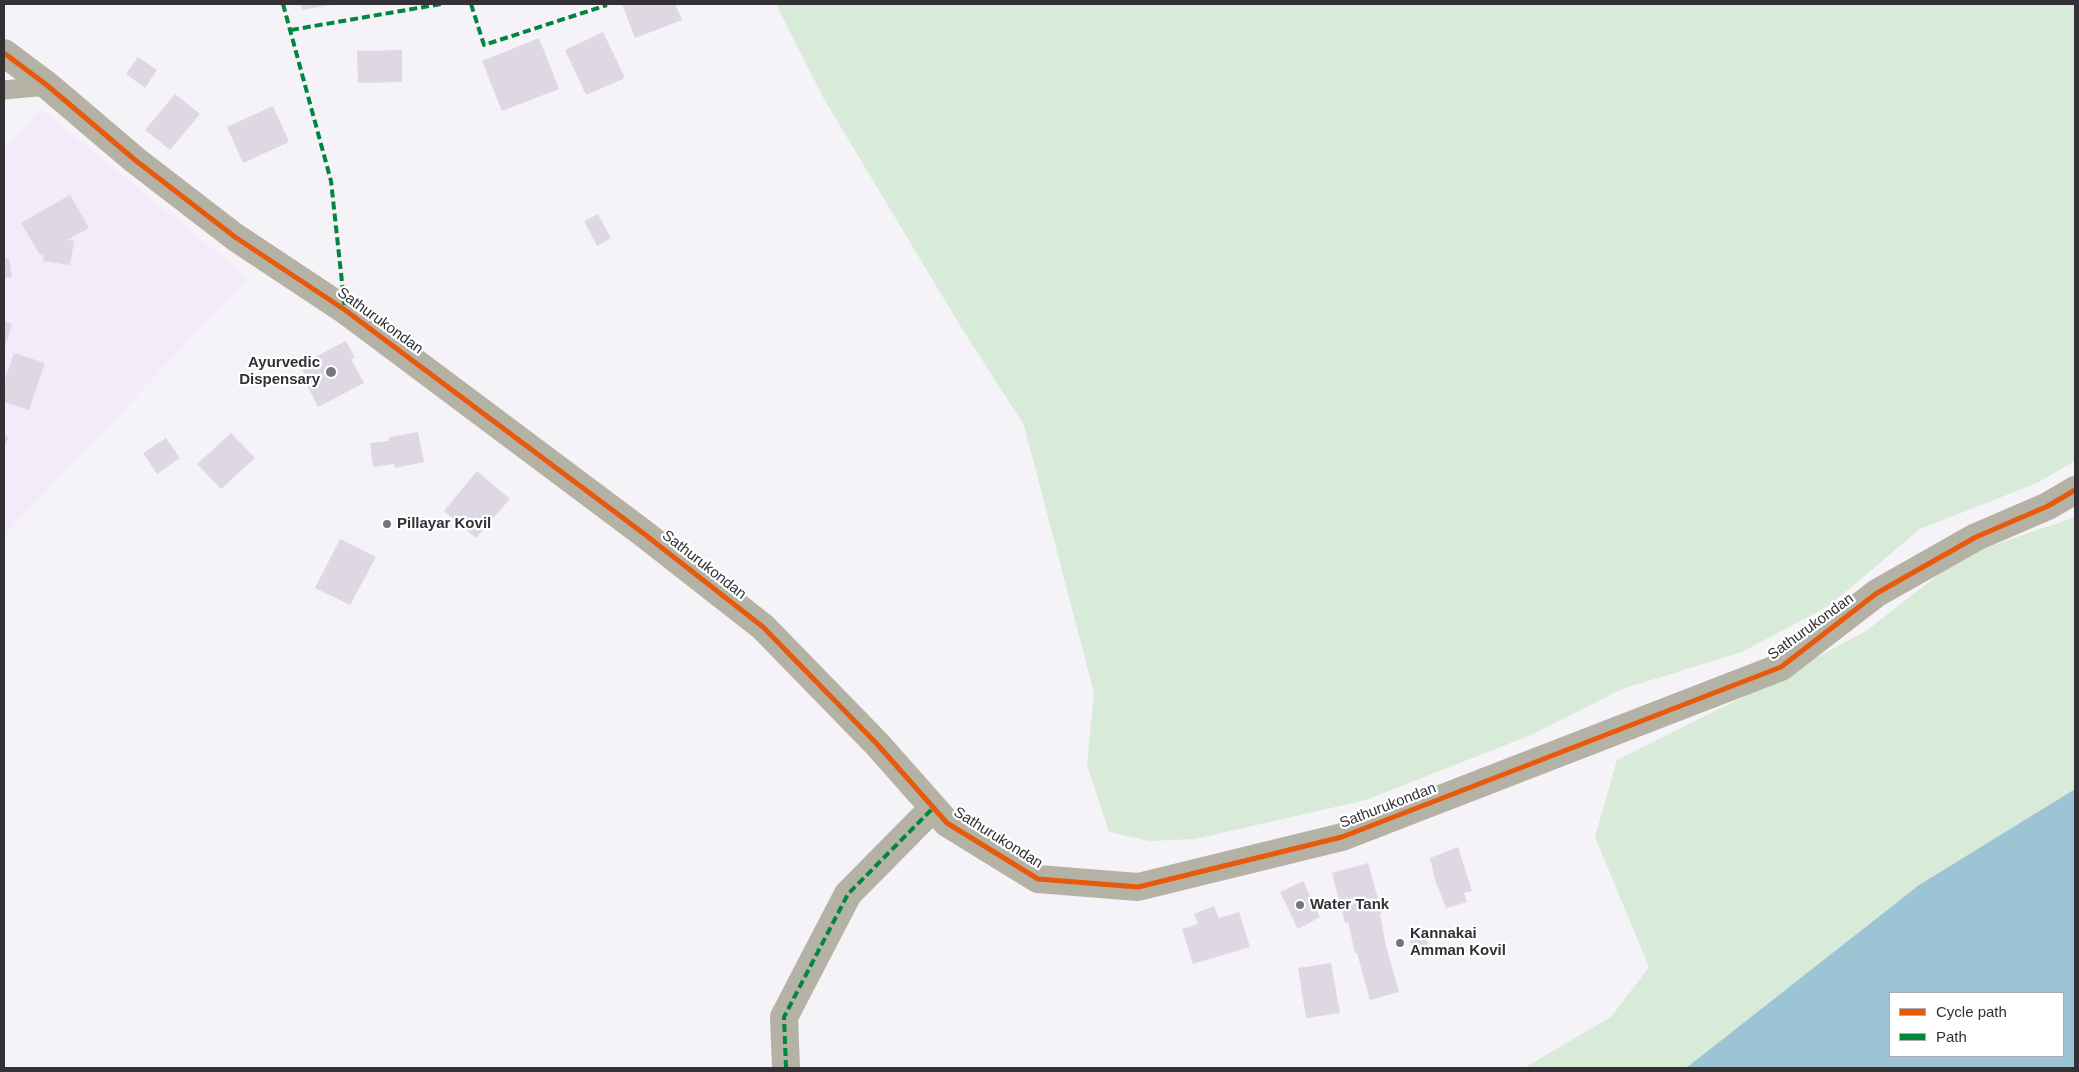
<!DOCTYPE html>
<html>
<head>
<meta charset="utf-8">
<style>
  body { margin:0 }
  #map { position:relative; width:2079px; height:1072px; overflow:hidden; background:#f5f2f8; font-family:Arial,sans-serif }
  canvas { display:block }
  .frame { position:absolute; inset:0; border:5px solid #333036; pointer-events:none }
  .legend { position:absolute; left:1889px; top:992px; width:175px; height:65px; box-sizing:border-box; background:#fff; border:1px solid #adacaf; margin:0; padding:6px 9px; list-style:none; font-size:15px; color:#333036 }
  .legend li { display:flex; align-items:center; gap:10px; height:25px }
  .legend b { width:25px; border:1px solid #adacaf }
</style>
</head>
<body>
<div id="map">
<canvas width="2079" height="1072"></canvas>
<div class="frame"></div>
<ul class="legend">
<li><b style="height:6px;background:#e8590c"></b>Cycle path</li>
<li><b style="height:6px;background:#00873e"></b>Path</li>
</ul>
</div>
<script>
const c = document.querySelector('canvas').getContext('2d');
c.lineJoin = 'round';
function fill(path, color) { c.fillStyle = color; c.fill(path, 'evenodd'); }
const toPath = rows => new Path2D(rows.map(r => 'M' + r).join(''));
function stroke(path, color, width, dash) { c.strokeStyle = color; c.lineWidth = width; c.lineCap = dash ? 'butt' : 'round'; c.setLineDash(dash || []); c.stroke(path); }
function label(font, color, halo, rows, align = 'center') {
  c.font = font + ' Arial,sans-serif'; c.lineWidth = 4.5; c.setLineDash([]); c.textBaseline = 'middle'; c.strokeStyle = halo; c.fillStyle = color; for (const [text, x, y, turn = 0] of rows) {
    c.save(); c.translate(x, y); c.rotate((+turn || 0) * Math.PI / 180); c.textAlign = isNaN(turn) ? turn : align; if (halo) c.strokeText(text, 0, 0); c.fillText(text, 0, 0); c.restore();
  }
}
fill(toPath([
  [40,108,248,278,4,536,4,152]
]), '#f2ebfa');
fill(toPath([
  [776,4,2075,4,2075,461,2037,483,1920,529,1830,605,1742,652,1622,689,1531,735,1366,800,1195,839,1149,841,1109,832,1087,765,1094,693,1024,425,961,327,824,99],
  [2075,517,2075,789,1919,885,1686,1068,1524,1068,1611,1017,1649,967,1595,837,1617,760,1757,690,1866,631,1962,556]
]), '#d7ebd8');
fill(toPath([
  [2075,789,2075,1068,1686,1068,1919,885],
  [1890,993,2063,993,2063,1056,1890,1056]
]), '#9dc4d4');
fill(toPath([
  [301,4,330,4,330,5,302,10],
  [622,4,675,4,682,20,635,38],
  [603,32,625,78,586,95,565,50],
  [539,38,559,89,502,111,482,61],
  [402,50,402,82,358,83,357,51],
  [138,57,157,70,145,88,126,74],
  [175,94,200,114,170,150,145,130],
  [273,106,289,142,243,163,227,127],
  [70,195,89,228,67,240,74,241,70,265,43,261,44,253,40,255,21,223],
  [598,214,611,238,597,246,584,221],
  [9,258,12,277,4,278,4,259],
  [4,321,12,324,4,349],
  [346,341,355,358,351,359,364,383,318,407,305,381,307,379,300,365],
  [14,353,45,363,29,410,4,402,4,382],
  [418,432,424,462,395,468,394,464,373,467,370,443,389,441,389,437],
  [231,433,255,458,221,489,197,464],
  [4,435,9,438,4,446],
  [166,438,180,458,157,474,143,453],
  [477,471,510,499,476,538,444,511],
  [340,539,376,557,350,605,315,588],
  [1458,847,1472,891,1464,893,1467,902,1446,908,1435,880,1430,858],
  [1368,863,1382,913,1380,914,1386,946,1399,992,1370,1000,1357,953,1355,953,1348,922,1345,923,1332,873],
  [1303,881,1320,917,1298,929,1280,892],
  [1214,906,1219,918,1239,912,1250,947,1193,964,1182,929,1198,924,1194,914],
  [1427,938,1429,954,1413,957,1410,940],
  [1331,963,1340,1013,1306,1018,1298,968]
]), '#ddd8e3');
stroke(toPath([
  [4,90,48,86]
]), '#b4b1a5', 19);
stroke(toPath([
  [4,53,48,86,135,160,235,237,345,310,643,533,763,627,877,744,947,823,1038,879,1138,887,1342,837,1781,667,1877,593,1976,537,2048,506,2075,490],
  [786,1068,784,1017,848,894,933,808]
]), '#b4b1a5', 28);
stroke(toPath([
  [283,4,331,181,345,310],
  [471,4,484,45,607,5],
  [291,30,441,4],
  [786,1068,784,1017,848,894,933,808]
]), '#00873e', 4, [8, 4]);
stroke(toPath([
  [4,53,48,86,135,160,235,237,345,310,643,533,763,627,877,744,947,823,1038,879,1138,887,1342,837,1781,667,1877,593,1976,537,2048,506,2075,490]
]), '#e8590c', 5);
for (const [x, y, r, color] of [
  [331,372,6,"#77747a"],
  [387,524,5,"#77747a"],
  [1300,905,5,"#77747a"],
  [1400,943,5,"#77747a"]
]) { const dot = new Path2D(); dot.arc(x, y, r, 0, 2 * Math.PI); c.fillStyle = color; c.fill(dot); stroke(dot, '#fff', 2); }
label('15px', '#333036', '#fff', [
  ["Sathurukondan",380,321,36],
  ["Sathurukondan",704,565,38],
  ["Sathurukondan",1811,627,-36],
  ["Sathurukondan",1388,806,-21],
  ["Sathurukondan",998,838,32]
]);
label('bold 15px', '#333036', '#fff', [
  ["Ayurvedic",320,363,"right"],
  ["Dispensary",320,380,"right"],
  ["Pillayar Kovil",397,524],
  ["Water Tank",1310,905],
  ["Kannakai",1410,934],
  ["Amman Kovil",1410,951]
], 'left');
</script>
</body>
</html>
